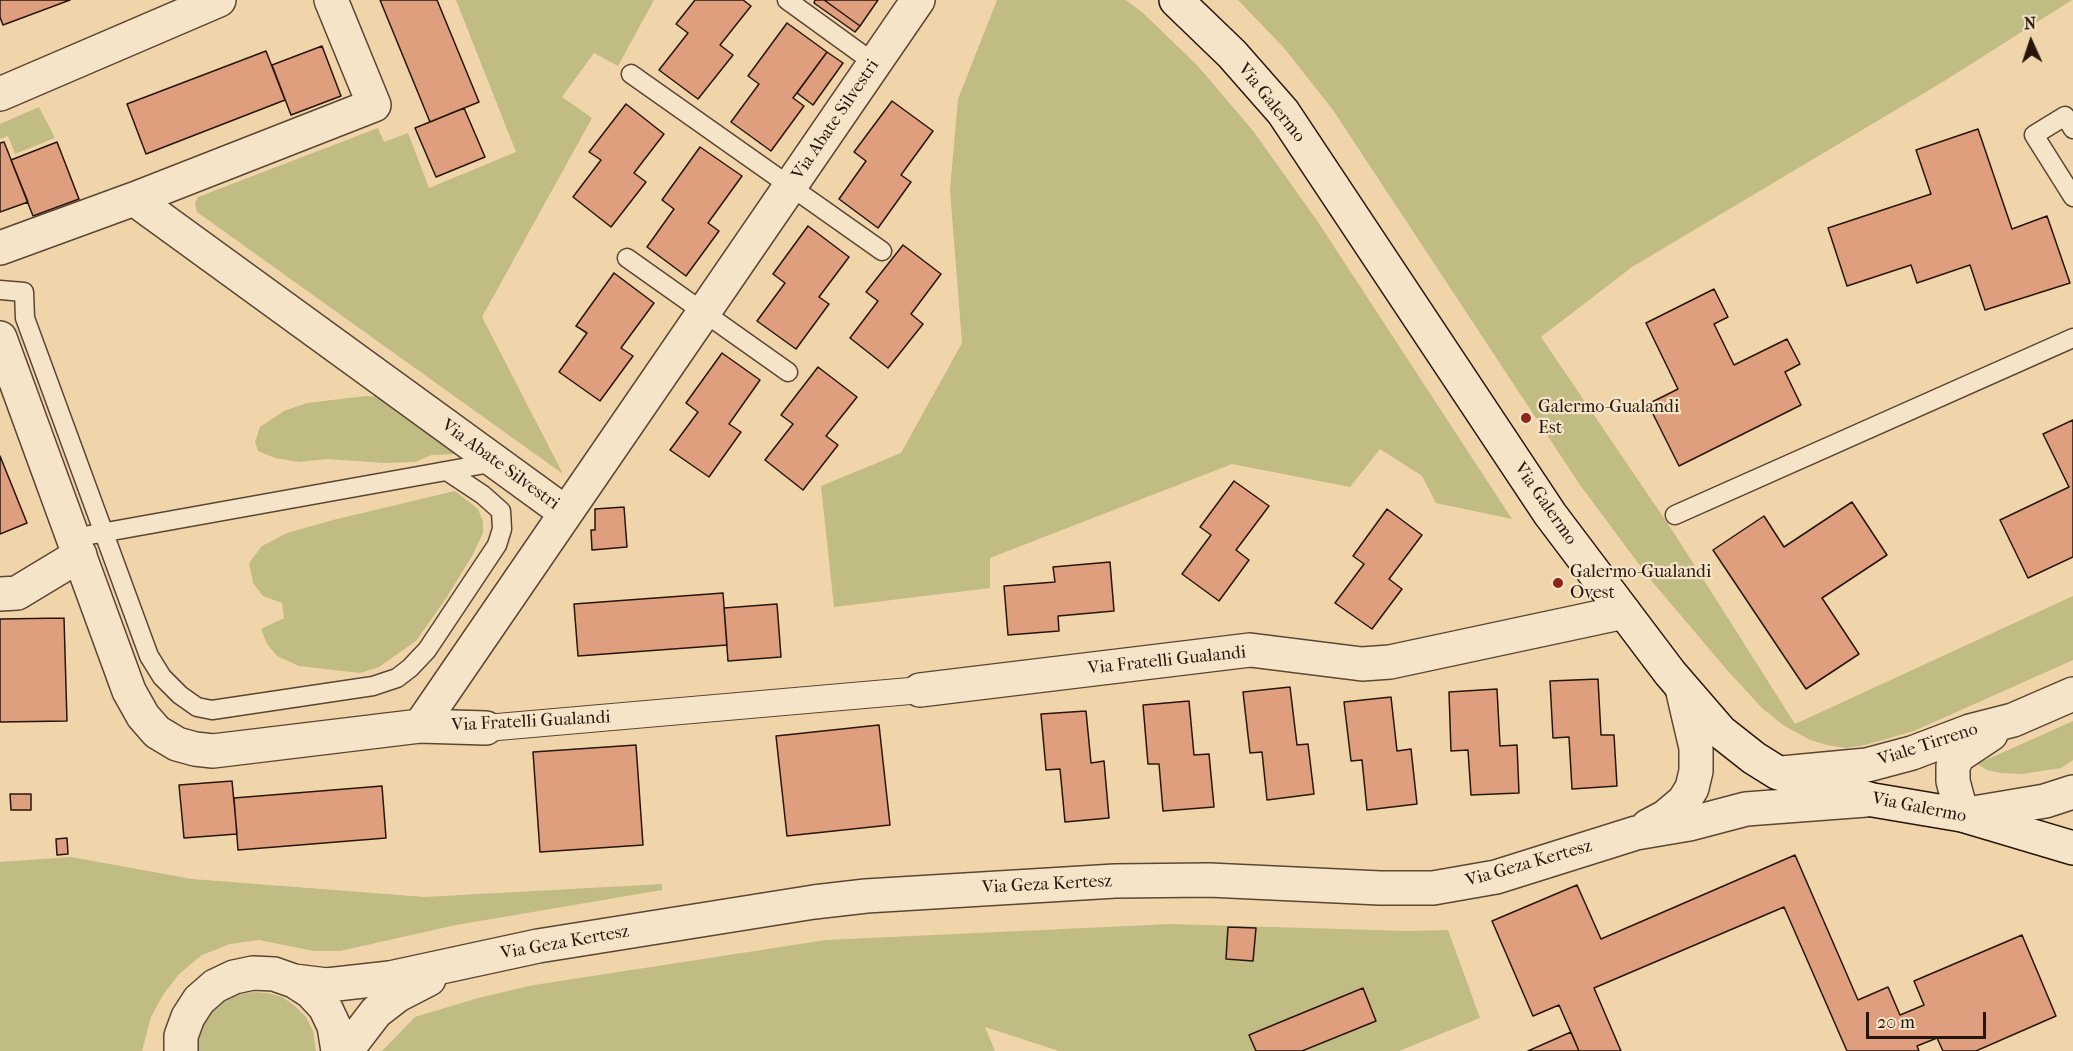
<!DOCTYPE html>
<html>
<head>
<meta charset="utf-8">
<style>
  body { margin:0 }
  #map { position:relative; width:2073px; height:1051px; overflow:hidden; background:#f1d5aa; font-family:"IM FELL French Canon",serif }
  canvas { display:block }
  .north { position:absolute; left:2001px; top:12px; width:60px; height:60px; -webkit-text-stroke:4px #f6e4c8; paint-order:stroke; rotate:357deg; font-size:16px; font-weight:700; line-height:24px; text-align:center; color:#27160d }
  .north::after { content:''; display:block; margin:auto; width:21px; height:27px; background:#27160d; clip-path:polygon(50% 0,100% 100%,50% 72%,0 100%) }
  .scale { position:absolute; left:1866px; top:1012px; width:120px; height:27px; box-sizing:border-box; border:3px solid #27160d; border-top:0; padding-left:8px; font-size:18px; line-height:21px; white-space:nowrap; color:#27160d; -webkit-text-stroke:4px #f6e4c8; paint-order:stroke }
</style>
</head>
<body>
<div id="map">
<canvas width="2073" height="1051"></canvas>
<div class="north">N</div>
<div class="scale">20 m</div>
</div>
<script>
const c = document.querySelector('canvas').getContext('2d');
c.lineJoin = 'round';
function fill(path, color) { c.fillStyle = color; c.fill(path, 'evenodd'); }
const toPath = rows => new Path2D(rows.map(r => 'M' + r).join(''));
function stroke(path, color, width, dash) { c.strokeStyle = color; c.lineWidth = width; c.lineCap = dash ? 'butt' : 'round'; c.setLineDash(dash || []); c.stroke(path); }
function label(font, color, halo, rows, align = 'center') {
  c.font = font + ' "IM FELL French Canon",serif'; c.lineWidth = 4.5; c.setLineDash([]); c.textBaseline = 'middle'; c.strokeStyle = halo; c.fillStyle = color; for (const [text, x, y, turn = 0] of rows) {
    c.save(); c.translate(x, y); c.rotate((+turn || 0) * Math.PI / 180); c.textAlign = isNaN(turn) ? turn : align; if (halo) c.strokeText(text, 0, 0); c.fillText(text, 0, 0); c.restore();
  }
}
fill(toPath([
  [456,0,654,0,618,66,594,53,562,97,592,118,482,317,563,474,197,212,195,203,198,197,378,128,384,142,408,133,429,188,516,152],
  [997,0,1126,0,1143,13,1197,65,1254,132,1318,222,1512,519,1436,503,1422,476,1380,449,1350,487,1232,464,990,558,990,588,834,607,821,486,901,453,962,343,950,190,958,99],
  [1238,0,2072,0,1941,83,1632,267,1541,337,1674,533,1795,724,2073,596,2073,660,1914,731,1865,745,1846,748,1827,745,1810,740,1783,725,1762,708,1727,670,1650,579,1580,485,1333,110,1284,48],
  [39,107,55,138,15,154,8,136,0,139,0,124],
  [366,396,386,397,456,454,432,455,415,462,385,463,327,459,299,462,275,458,258,451,255,442,260,427,284,411,307,403],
  [455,491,478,509,483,522,483,533,472,556,445,600,416,641,379,667,360,673,299,666,277,656,267,644,261,629,284,618,282,603,263,596,253,583,249,563,262,546,287,533,333,520],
  [2073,721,2073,760,2061,768,2022,774,2001,773,1987,770,1977,764],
  [71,857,192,879,425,897,662,884,662,890,456,925,340,951,314,951,259,940,230,944,202,955,179,974,163,995,151,1017,142,1051,0,1051,0,862],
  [1171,924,1408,931,1448,930,1480,1018,1399,1051,1059,1051,985,1027,995,1051,382,1051,415,1017,478,998,534,985,826,940],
  [252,992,268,993,282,997,295,1006,306,1017,313,1031,316,1051,197,1051,198,1040,203,1025,211,1012,223,1002,237,995]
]), '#c1bb84');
const building = toPath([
  [0,0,70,0,3,25,0,17,0,0],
  [380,0,437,0,479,102,430,122,380,0],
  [695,0,743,0,751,6,720,45,733,55,698,99,659,70,688,33,676,24,695,0],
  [815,0,824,0,860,26,855,32,814,3,815,0],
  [824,0,878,0,860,26,824,0],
  [787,23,827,52,793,98,804,106,771,151,731,122,759,84,748,76,787,23],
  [322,46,341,96,291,115,272,65,322,46],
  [266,51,285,100,146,154,127,104,266,51],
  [827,52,843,63,813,105,797,93,827,52],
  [892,101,933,131,901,175,911,182,878,228,839,199,866,161,854,152,892,101],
  [626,104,664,134,634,173,646,182,611,227,573,197,601,160,589,152,626,104],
  [464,108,485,157,436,177,415,128,464,108],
  [1978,129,2012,229,2047,216,2070,283,1985,310,1970,265,1917,283,1911,265,1847,286,1828,228,1931,194,1916,150,1978,129],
  [4,142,28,202,0,212,0,143,4,142],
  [57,142,79,199,33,216,11,160,57,142],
  [700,147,742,176,708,223,719,231,686,276,647,247,674,209,662,200,700,147],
  [808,226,849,257,819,297,829,304,796,349,757,321,785,283,773,274,808,226],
  [903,245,941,274,911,314,923,324,888,368,850,338,878,301,866,292,903,245],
  [614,273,654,303,621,348,633,356,600,401,559,372,587,333,576,326,614,273],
  [1714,289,1728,317,1714,324,1734,365,1787,339,1800,364,1785,372,1801,405,1679,466,1648,404,1678,389,1646,323,1714,289],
  [722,353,760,380,729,424,741,432,709,477,670,450,698,412,686,403,722,353],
  [818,367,857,397,826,436,838,445,803,490,765,460,793,424,781,415,818,367],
  [2073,420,2073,557,2028,578,2000,520,2069,487,2043,434,2073,420],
  [0,456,27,523,0,534,0,456],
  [1234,481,1269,506,1236,550,1249,560,1219,601,1182,574,1211,535,1200,527,1234,481],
  [1852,502,1887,555,1822,598,1859,654,1806,689,1713,550,1764,516,1784,547,1852,502],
  [624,507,627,547,592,550,591,530,595,530,595,509,624,507],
  [1387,509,1422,535,1389,579,1402,589,1372,629,1335,603,1364,564,1353,556,1387,509],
  [1110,562,1114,611,1058,616,1059,631,1008,635,1004,586,1055,582,1053,567,1110,562],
  [723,593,727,645,578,656,574,604,723,593],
  [777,604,781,657,728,661,724,608,777,604],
  [64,618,67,721,0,722,0,619,64,618],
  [1598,679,1601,735,1614,735,1617,786,1572,789,1569,737,1553,738,1550,681,1598,679],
  [1290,687,1297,745,1308,744,1314,794,1267,800,1262,752,1250,753,1243,692,1290,687],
  [1497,689,1500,746,1517,745,1519,793,1471,795,1468,750,1451,751,1449,692,1497,689],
  [1391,697,1397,751,1411,749,1417,804,1367,810,1362,760,1351,761,1344,702,1391,697],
  [1189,701,1194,755,1209,754,1214,807,1163,811,1159,764,1148,764,1143,705,1189,701],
  [1086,711,1091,763,1104,761,1109,818,1065,822,1060,769,1046,770,1041,714,1086,711],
  [879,725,890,825,787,836,776,736,879,725],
  [636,745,643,845,540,852,533,752,636,745],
  [232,781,237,834,184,838,179,785,232,781],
  [382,786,386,838,238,850,234,798,382,786],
  [10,794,31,794,31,810,11,810,10,794],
  [67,838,68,854,57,855,56,839,67,838],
  [1795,855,1858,1000,1888,987,1900,1015,1924,1005,1914,981,2022,935,2056,1016,1976,1051,1943,1051,1937,1038,1917,1046,1919,1051,1847,1051,1784,907,1594,988,1621,1051,1579,1051,1559,1005,1533,1016,1492,921,1577,885,1601,939,1795,855],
  [1228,927,1256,928,1253,961,1226,959,1228,927],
  [1363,988,1376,1021,1302,1051,1256,1051,1249,1035,1363,988],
  [1571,1032,1579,1051,1528,1051,1571,1032]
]);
fill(building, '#df9e7e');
stroke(building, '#27160d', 1.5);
const service = toPath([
  [787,0,874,63],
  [631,74,882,251],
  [2073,129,2065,116,2034,135,2073,197],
  [627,258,788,372],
  [0,290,24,292,25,318,149,656,162,677,180,695,197,707,212,710,373,686,397,678,410,668,427,650,497,545,502,529,501,511,483,495,447,471],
  [1675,515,2073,338],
  [73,538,496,462]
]);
const pedestrian = toPath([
  [486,728,910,691]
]);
const minor = toPath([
  [0,94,219,0],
  [134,199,374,105,331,0],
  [0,248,134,199,566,513,918,0],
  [0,338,129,691,143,716,157,732,177,744,195,749,213,751,420,726,486,728],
  [0,594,17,593,80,555],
  [920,690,1250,650,1362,664,1390,662,1624,612],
  [420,726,566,513],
  [1648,826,1665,817,1684,801,1692,788,1696,771,1696,748,1682,688],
  [294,981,327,985,390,978,538,946,814,902,866,896,1115,881,1209,880,1380,888,1433,888,1496,877,1636,833,1689,824,1746,809,1866,800],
  [181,1051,181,1036,188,1017,199,1000,215,986,234,977,253,973,274,974,294,981,311,992,325,1007,334,1026,338,1051],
  [346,1051,376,1012,398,995,429,979]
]);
const tertiary = toPath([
  [1991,734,1958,756,1953,766,1953,781,1962,815,2045,801,2073,792],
  [1782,773,1867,765,1912,753,1970,731,2013,720,2073,694]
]);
const secondary = toPath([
  [1176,0,1232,54,1283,112,1550,514,1670,673,1721,732,1754,758,1778,773,1873,800,1962,815,2073,848]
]);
stroke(service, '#5a4634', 21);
stroke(pedestrian, '#5a4634', 28);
stroke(minor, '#5a4634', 36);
stroke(tertiary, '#5a4634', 36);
stroke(secondary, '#27160d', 36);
stroke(service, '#f6e4c8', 18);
stroke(pedestrian, '#f6e4c8', 26);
stroke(minor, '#f6e4c8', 33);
stroke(tertiary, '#f6e4c8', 33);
stroke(secondary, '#f6e4c8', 33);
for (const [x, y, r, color] of [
  [1526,418,6,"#8f2418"],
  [1558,583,6,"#8f2418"]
]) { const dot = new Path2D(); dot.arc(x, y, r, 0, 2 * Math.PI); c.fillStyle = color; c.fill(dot); stroke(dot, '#f6e4c8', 2); }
label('18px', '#27160d', '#f6e4c8', [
  ["Via Galermo",1271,103,51],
  ["Via Abate Silvestri",836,120,-56],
  ["Via Abate Silvestri",500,465,36],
  ["Via Galermo",1545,504,55],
  ["Via Fratelli Gualandi",1167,661,-6],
  ["Via Fratelli Gualandi",531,722,-3],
  ["Viale Tirreno",1928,745,-18],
  ["Via Galermo",1919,808,11],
  ["Via Geza Kertesz",1529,864,-16],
  ["Via Geza Kertesz",1047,885,-3],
  ["Via Geza Kertesz",565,943,-10]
]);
label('18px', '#27160d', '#f6e4c8', [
  ["Galermo-Gualandi",1538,408],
  ["Est",1538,429],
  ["Galermo-Gualandi",1570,573],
  ["Ovest",1570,594]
], 'left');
</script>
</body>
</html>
